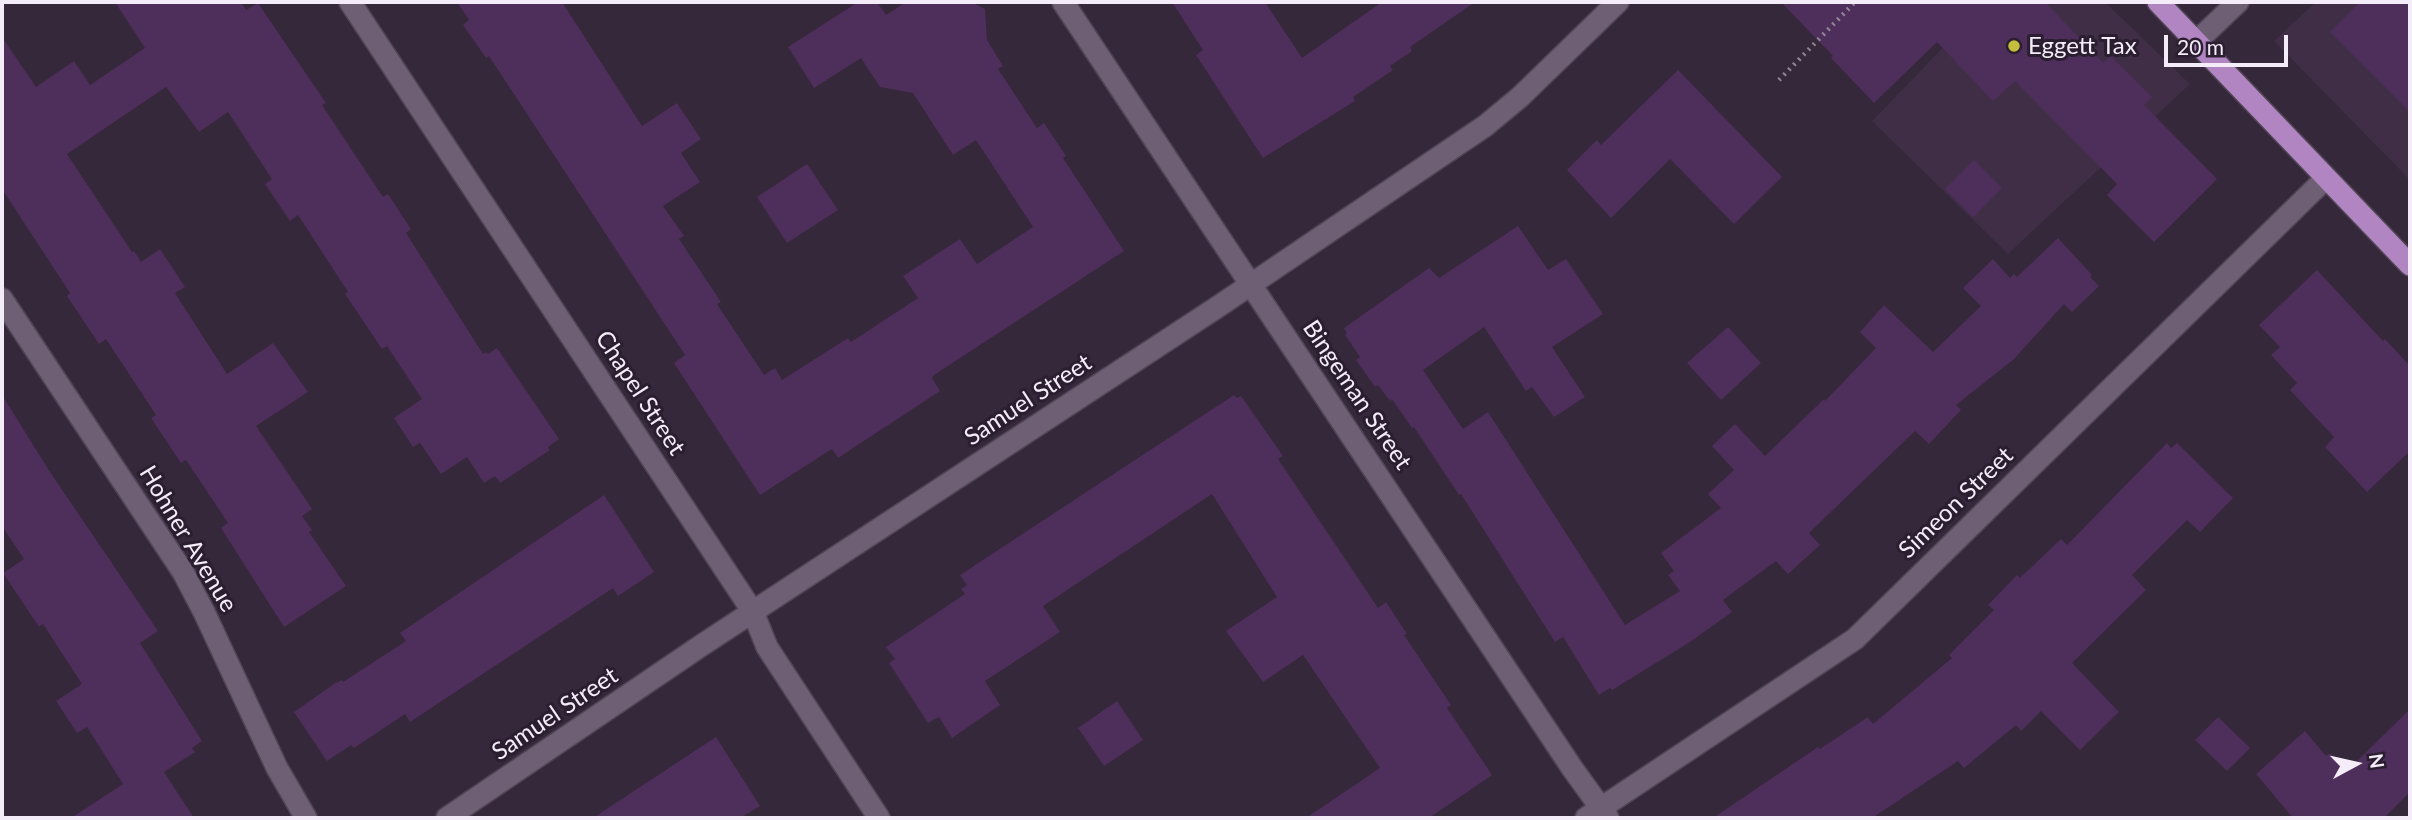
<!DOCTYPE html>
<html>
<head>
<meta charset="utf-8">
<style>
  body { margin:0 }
  #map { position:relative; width:2412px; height:820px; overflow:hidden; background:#35283a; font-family:Lato,sans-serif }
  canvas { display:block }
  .frame { position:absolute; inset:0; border:4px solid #f4ecf8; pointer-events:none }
  .north { position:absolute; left:2321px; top:729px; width:70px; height:70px; -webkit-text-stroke:5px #2b1e30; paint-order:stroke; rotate:82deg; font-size:19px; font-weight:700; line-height:28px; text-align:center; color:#f4ecf8 }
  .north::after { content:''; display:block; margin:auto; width:24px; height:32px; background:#f4ecf8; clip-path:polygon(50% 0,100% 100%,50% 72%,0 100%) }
  .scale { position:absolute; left:2164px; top:35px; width:124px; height:32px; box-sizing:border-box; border:4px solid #f4ecf8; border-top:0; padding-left:9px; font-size:21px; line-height:24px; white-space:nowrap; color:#f4ecf8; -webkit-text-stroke:5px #2b1e30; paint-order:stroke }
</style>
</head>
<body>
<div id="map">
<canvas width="2412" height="820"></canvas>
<div class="frame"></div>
<div class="north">N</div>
<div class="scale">20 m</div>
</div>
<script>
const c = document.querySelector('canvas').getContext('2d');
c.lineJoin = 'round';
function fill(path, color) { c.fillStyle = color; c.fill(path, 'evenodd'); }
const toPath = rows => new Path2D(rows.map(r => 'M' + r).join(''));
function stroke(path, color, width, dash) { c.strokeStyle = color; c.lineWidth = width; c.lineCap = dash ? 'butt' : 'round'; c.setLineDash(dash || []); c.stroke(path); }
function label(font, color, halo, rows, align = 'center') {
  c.font = font + ' Lato,sans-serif'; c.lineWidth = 6; c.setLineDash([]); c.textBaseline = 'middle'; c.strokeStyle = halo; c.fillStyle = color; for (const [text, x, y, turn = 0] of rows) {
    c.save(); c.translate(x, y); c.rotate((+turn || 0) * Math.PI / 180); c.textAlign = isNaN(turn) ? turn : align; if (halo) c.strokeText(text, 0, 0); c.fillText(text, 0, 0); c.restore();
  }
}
fill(toPath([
  [1987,2,2105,2,2190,84,2008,254,1872,121],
  [2316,2,2410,2,2410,180,2274,41]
]), '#3f2e46');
fill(toPath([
  [115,2,241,2,246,10,258,3,326,103,322,105,383,197,388,194,411,229,406,233,483,354,487,352,488,354,497,348,559,439,548,447,550,450,500,483,495,476,484,483,467,457,441,474,420,443,413,447,394,418,422,399,387,346,382,349,345,294,348,292,298,215,290,221,265,184,272,179,228,112,199,132,166,87,67,154,132,252,134,251,141,262,160,249,185,287,175,293,227,374,273,343,308,392,256,426,312,509,302,516,312,530,309,532,346,586,284,627,221,528,228,523,186,460,181,463,151,418,156,415,106,339,99,344,67,296,70,293,2,189,2,37,36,87,74,61,90,85,145,48],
  [457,2,562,2,642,126,677,103,701,139,681,153,700,182,663,206,684,236,679,239,721,302,717,304,764,375,775,368,782,380,848,338,851,342,918,298,903,276,960,239,977,264,1033,227,976,140,953,155,913,93,880,87,861,58,814,88,788,47,858,2,877,2,886,15,906,2,971,2,985,9,987,40,1003,66,998,69,1037,128,1044,123,1066,156,1063,158,1124,251,934,375,932,378,940,391,838,458,832,449,760,495,674,363,685,355,489,56,486,58,463,25,469,20],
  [1172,2,1265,2,1302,58,1382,2,1475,2,1410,47,1412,51,1390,66,1393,70,1353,97,1355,101,1263,158,1196,55,1203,50],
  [1781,2,2045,2,2103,63,2111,56,2152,97,2144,105,2217,179,2154,242,2107,195,2117,184,2015,81,1993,101,1937,42,1874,103,1831,58,1833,56],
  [2360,2,2410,2,2410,112,2330,32],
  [1678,70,1782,177,1734,224,1670,159,1611,218,1567,170,1597,140,1601,145],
  [1974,160,2002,188,1973,217,1945,189],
  [807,164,838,210,787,243,757,197],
  [1518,226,1548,270,1566,259,1603,314,1552,347,1585,397,1554,417,1532,387,1526,391,1484,327,1423,370,1463,429,1488,412,1625,625,1680,591,1668,575,1674,571,1661,553,1721,508,1708,494,1734,470,1712,446,1735,424,1765,456,1824,399,1825,401,1876,348,1860,332,1884,305,1933,352,1981,306,1963,288,1993,259,2010,278,2014,274,2017,277,2058,238,2092,275,2090,277,2099,286,2072,312,2064,304,2014,359,1956,405,1961,410,1929,444,1915,431,1809,533,1820,545,1788,574,1776,561,1723,600,1732,612,1690,642,1612,690,1610,688,1599,695,1563,637,1555,642,1461,494,1459,495,1414,427,1412,428,1392,399,1390,401,1378,385,1375,387,1356,360,1360,357,1345,335,1347,333,1344,328,1429,268,1439,278],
  [2317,270,2383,341,2385,339,2410,366,2410,451,2367,492,2325,447,2334,437,2290,390,2297,383,2271,355,2280,347,2259,325],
  [1728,327,1761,363,1721,400,1687,363],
  [2,395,50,472,158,631,140,643,202,741,192,748,195,752,164,772,194,818,71,818,123,784,87,727,77,733,56,701,82,684,43,624,39,627,3,573,24,559,2,526],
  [1234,395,1237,398,1241,396,1283,456,1278,459,1378,608,1386,602,1407,634,1404,635,1451,705,1447,708,1492,775,1429,818,1306,818,1380,768,1303,655,1263,682,1226,631,1277,597,1212,494,1043,606,1060,632,985,681,1000,705,952,738,939,717,928,723,889,663,895,659,886,647,965,594,961,589,967,585,960,575],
  [2167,443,2171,448,2177,443,2233,498,2200,532,2187,520,2132,575,2146,590,2072,663,2119,712,2080,750,2041,711,2021,731,2016,725,1964,768,1958,761,1872,818,1713,818,1818,747,1820,749,1868,717,1873,724,1952,658,1949,655,1994,610,1988,605,2017,575,2020,578,2061,539,2067,545],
  [604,495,654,572,618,596,613,588,410,722,405,714,354,748,351,745,327,761,294,712,334,684,342,680,343,682,406,641,400,633],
  [1117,701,1143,740,1104,766,1078,728],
  [2410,709,2410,792,2384,818,2293,818,2256,774,2305,731,2326,756,2330,753,2346,772],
  [2218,717,2250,748,2227,771,2195,740],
  [716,737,760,806,740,818,593,818]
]), '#4e2e5a');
const minor = toPath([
  [350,2,753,612,767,647,879,818],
  [1063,2,1572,768,1608,818],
  [2196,42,2238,2],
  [2,299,183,572,204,612,277,768,306,818],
  [447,818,702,645,1219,306,1485,126,1520,97,1618,2],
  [1586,818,1855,639,2325,179]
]);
const major = toPath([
  [2158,2,2410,265]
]);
stroke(minor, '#504555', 24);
stroke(major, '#504555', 24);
stroke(toPath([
  [1779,80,1855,2]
]), '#908594', 4.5, [2, 5]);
stroke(minor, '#6e5f74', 21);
stroke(major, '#b185c2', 21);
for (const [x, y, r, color] of [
  [2014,46,7,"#c4bd3e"]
]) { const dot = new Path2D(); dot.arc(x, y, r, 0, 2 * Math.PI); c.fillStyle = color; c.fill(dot); stroke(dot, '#2b1e30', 2.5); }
label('24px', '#f4ecf8', '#2b1e30', [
  ["Eggett Tax",2028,46]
], 'left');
label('24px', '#f4ecf8', '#2b1e30', [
  ["Chapel Street",640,393,57],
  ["Bingeman Street",1357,395,56],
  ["Samuel Street",1028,400,-33],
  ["Simeon Street",1956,503,-44],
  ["Hohner Avenue",188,539,59],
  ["Samuel Street",555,714,-34]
]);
</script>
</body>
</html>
